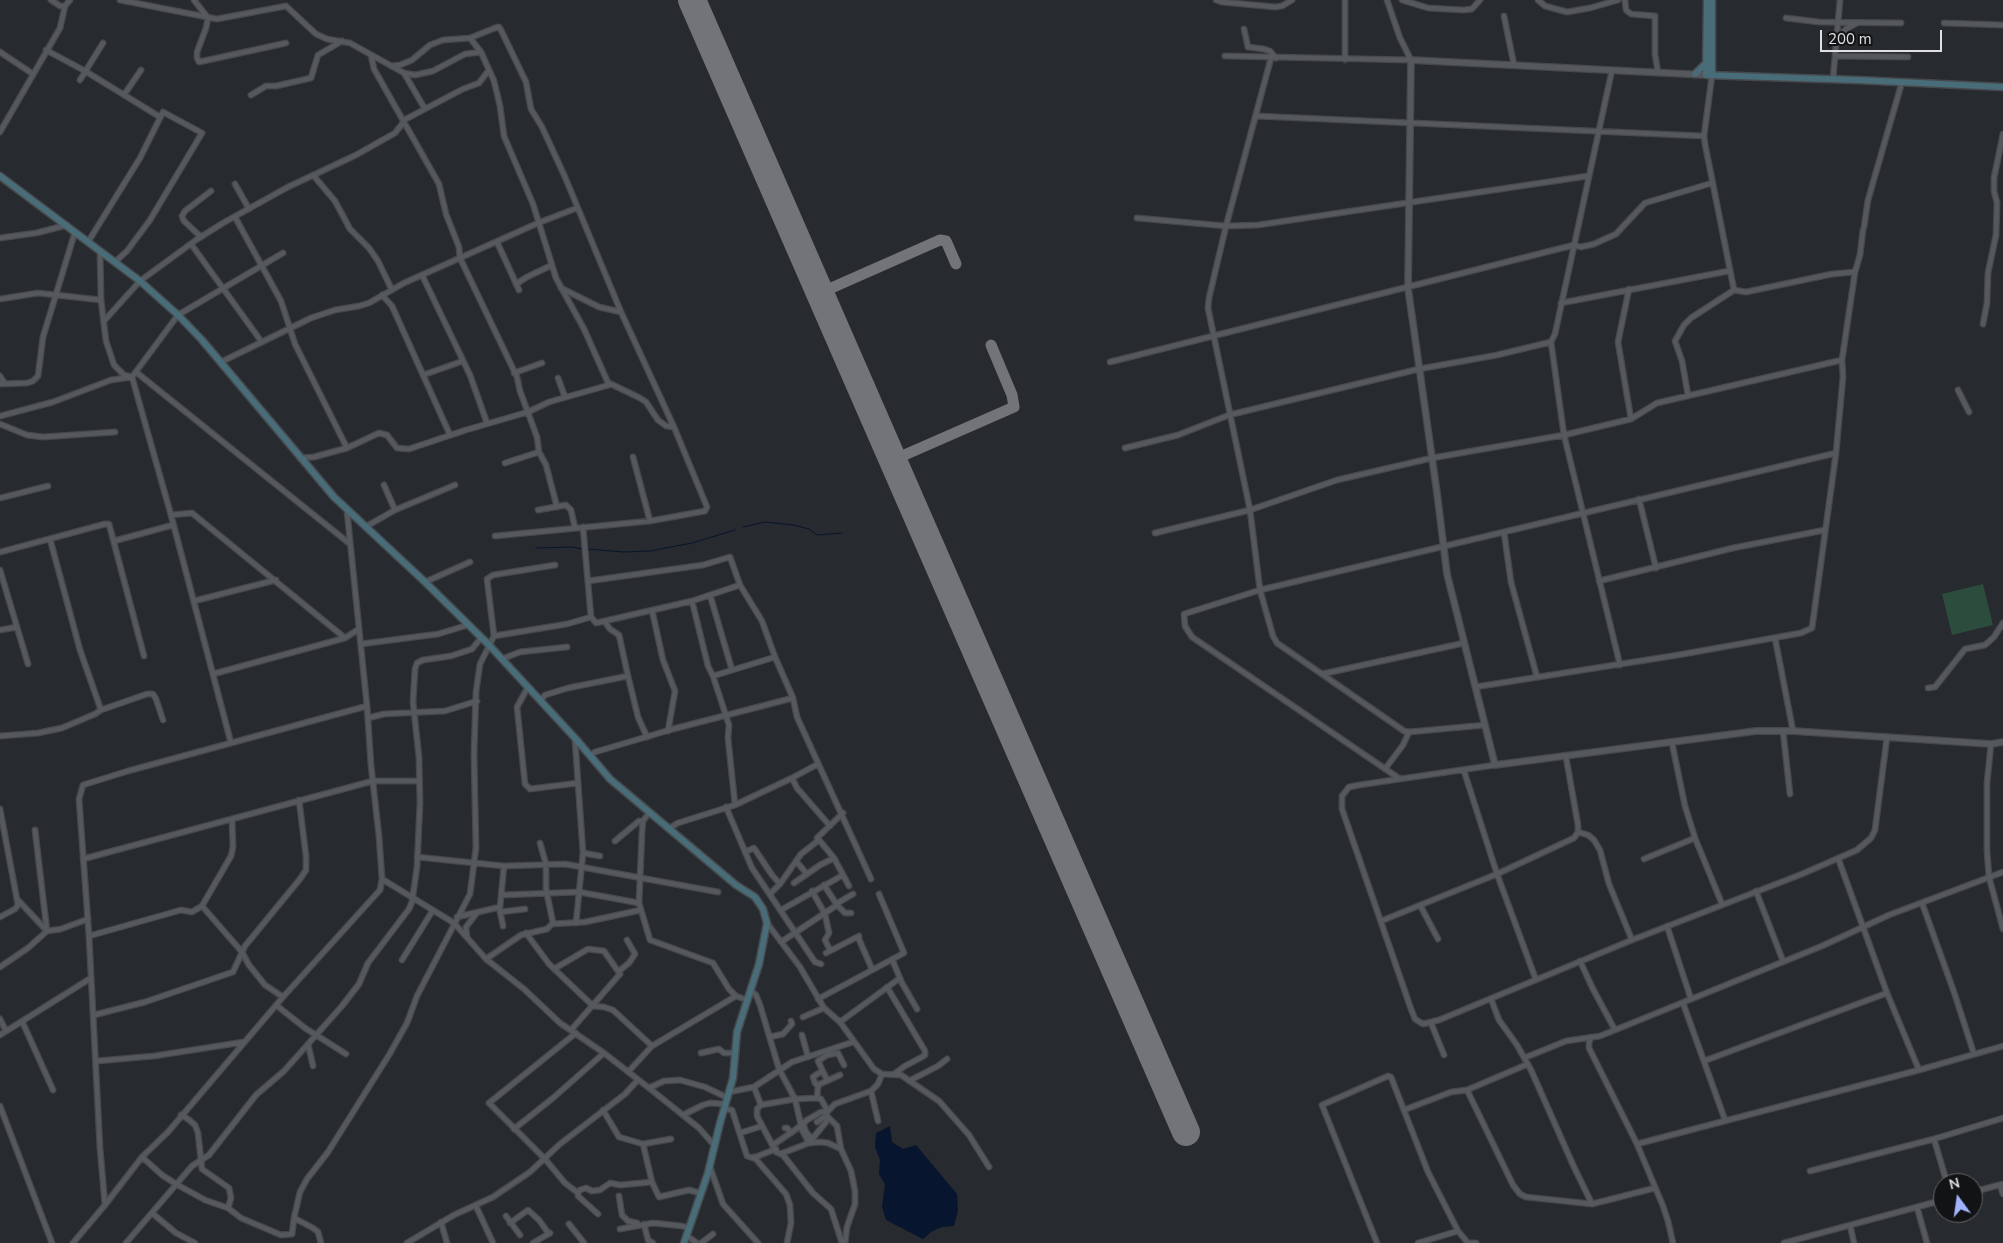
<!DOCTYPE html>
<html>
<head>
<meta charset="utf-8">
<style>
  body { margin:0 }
  #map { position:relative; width:2003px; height:1243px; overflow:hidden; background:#272a2e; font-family:"Nunito Sans",sans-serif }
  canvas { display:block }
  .north { position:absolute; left:1933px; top:1173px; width:50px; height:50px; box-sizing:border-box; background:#111314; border:1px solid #636567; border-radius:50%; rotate:346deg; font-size:14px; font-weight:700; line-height:20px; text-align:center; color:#dee0e3 }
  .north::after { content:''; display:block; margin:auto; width:18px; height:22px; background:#a1b3fd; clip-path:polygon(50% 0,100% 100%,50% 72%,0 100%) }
  .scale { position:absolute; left:1820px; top:30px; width:122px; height:22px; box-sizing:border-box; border:2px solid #dee0e3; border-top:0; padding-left:6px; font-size:15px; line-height:18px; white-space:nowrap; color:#dee0e3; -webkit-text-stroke:4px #111314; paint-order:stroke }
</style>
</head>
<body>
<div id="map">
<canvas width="2003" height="1243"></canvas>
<div class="north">N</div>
<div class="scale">200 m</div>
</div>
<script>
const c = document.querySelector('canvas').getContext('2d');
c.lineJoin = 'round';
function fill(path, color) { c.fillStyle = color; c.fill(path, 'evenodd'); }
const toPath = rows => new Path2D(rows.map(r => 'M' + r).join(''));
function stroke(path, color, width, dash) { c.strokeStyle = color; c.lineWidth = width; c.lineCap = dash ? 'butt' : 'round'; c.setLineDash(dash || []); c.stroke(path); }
fill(toPath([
  [1983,584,1993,625,1952,635,1942,594]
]), '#2c4c3d');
fill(toPath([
  [890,1126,892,1142,903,1149,916,1145,957,1194,958,1211,954,1226,942,1227,931,1232,923,1239,886,1220,882,1207,885,1184,879,1174,880,1160,875,1147,876,1133]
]), '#07152e');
stroke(toPath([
  [743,527,765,522,793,525,809,529,817,535,842,533],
  [536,548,572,547,583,549],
  [587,549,624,552,650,551,692,543,735,530]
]), '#07152e', 1);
stroke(toPath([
  [820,293,940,240,946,241,956,264],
  [893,460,1014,407,1012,395,991,345]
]), '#727478', 11);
stroke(toPath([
  [692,0,1186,1132]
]), '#727478', 28);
const minor = toPath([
  [51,0,60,6,65,6],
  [120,0,217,19,286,6,316,34,327,39,350,43,404,73,415,75,433,71,465,54,481,52],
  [194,0,208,18,206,28,197,52,197,58,199,62,286,43],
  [1216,0,1222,2,1275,7,1282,6,1292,0],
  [1345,0,1345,60],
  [1402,0,1428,8,1463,10,1472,9,1480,0],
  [1538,0,1545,6,1567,12,1590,8,1618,0],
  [1625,0,1626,10,1631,14,1655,16,1655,54,1658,73],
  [1504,16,1514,65],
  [1786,18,1819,22,1901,23],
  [1944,23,2003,25],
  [1244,29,1248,47,1264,49,1270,51,1276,58],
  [1837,39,1846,29,1857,23],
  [46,50,85,71,160,117],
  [0,52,33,74],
  [371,55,374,69,439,184,446,214,459,247,460,258,517,377,520,391,537,437,539,452,546,465,557,507],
  [1225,56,1411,60,1400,38,1387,0],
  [1835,56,1908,57],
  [1271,58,1226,226,1209,298,1208,308,1250,510,1260,590,1273,636,1277,643,1404,731,1409,732,1485,725],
  [391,66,400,65,412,60,430,45,443,40,470,38,495,28,499,27,501,30,526,82,531,109,542,127,565,177,621,312,674,427,707,507,705,511,650,521,495,536],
  [1612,70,1555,334,1551,342,1564,435,1620,665],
  [404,73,425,109],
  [1833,79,1840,0],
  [80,80,103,43],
  [124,95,141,70],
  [251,95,266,86,276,86,311,78,318,55,342,41],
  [1256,116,1704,136],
  [0,132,60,28,65,6,70,0],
  [313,175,335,201,350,229,369,248,378,261,392,290],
  [235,184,249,209],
  [235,217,281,301,295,344,347,448],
  [1137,218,1226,226,1258,225,1588,176],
  [1864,227,1868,200,1902,82],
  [201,237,184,221,182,216,185,211,211,191],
  [0,238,36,233,67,225],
  [88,242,140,158,163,112,202,133,150,220,127,251,115,262],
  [497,242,519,290],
  [191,244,261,341],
  [283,253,178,315,132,377,171,515,192,513,345,638,359,629],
  [1855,272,1860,255,1863,230],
  [422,275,470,375,487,423],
  [516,284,527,277,552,265],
  [561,288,599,307,621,312],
  [1629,289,1618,342,1631,419],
  [382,295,392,306,450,435],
  [0,299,38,293,101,300],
  [1561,303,1729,271],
  [104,321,140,281,196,240,223,223,288,187,356,155,395,133,406,119,463,89,479,83,489,70],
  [1983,324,1987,303,1988,273,1996,235,1997,203,1994,191,1994,178,2003,134],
  [221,362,311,318,335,310,359,306,369,303,404,283,538,223,577,208],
  [1110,362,1574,245,1581,247,1594,244,1616,234,1645,203,1712,183],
  [136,372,350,544],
  [514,373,542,363],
  [423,375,463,361],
  [0,376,5,384],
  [558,378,565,397],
  [609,383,640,398,646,402,658,420,666,426,674,427],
  [0,384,27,383,33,381,38,376,43,337,75,232],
  [1958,390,1969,412],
  [1688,395,1682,361,1675,341,1684,325,1691,318,1734,290],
  [0,416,53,402,111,380,132,377,124,375,114,365,106,341,101,300,100,251],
  [0,424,27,435,43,437,115,432],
  [1125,448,1178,435,1229,415,1419,369,1497,355,1551,342],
  [633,457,650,521],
  [300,458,314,457,347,448,379,433,387,435,397,448,409,449,466,430,528,412,549,402,609,385,584,329,556,278,533,204,504,136,500,106,494,81,481,52,470,38],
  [505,463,539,452],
  [384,485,395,510],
  [0,498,48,486],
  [1639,499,1656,568],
  [538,510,566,505,571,510,575,528],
  [171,515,231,743],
  [367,526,395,510,455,485],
  [583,527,591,617,596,623,692,601,740,585],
  [1504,532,1511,582,1537,677],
  [1155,533,1250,510,1337,480,1432,458,1564,435,1631,419,1657,403,1842,360],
  [50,539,80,650,101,710],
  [114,541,173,525],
  [0,552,105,524,109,524,144,656],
  [0,570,28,664],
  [588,581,703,565,730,557,740,585,762,621,775,657,793,698,797,717,871,879],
  [1599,581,1733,548,1825,530],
  [425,582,470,562],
  [710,595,732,670],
  [194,601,276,580],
  [652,610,663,660,675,691,668,731],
  [0,630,17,627],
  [494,636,567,624,591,617],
  [1775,638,1793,731],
  [361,644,438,634,468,625],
  [502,659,520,652,567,647],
  [213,674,345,638],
  [1322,674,1464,643],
  [628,676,638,717,647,737],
  [713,676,775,657],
  [528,687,517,707,525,784,530,789,578,783],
  [1475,687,1678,655,1801,633,1812,628,1836,453,1843,377,1842,360,1855,272,1832,274,1746,292,1734,290,1705,144,1704,136,1712,75],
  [1928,688,1935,687,1965,649,1985,645,1994,637,2003,623],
  [540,701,545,695,568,688,628,676,619,635,610,629,605,622],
  [368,718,384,714,445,711,477,701],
  [1783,731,1790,794],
  [0,736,38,733,62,728,95,714,101,710,147,694,153,694,156,699,163,720],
  [575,740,583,853,576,923],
  [1672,743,1685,806,1695,838,1722,904],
  [1991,744,1987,783,1987,851,1989,877,2003,929],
  [590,756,595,752,673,729,793,698],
  [1495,765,1359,785,1349,787,1342,796,1342,809,1411,1009,1415,1019,1423,1024,1439,1020,1632,940,1802,874,1857,850,1871,838,1875,830,1887,737],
  [1385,769,1403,745,1409,732],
  [1464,771,1497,874,1536,980],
  [792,778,797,788,830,826],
  [1400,779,1192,637,1185,626,1184,614,1260,590,1836,453],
  [735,805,792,778,818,764],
  [726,807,752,868,815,962,821,964],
  [0,809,18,905,15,909,0,917],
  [649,813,643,821,642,832,639,903,650,940,713,963,729,989,736,996,747,1000],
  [668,829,678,823,735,805,728,738,729,725,713,676,708,666,692,601],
  [1578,832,1588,835,1594,840,1600,850,1609,884,1632,940],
  [819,840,834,858],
  [615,841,639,821,643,821],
  [745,852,754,848,772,875,780,884],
  [583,853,600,856],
  [417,857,504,866,565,864,718,892],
  [1838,858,1887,993,1919,1070],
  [83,859,373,781,419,781],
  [1644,859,1695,838],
  [796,861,807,874],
  [382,879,454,923,486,959,524,989,560,1023,604,1053,649,1088,699,1128,714,1145],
  [794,883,820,865,834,858,849,886],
  [824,885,837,905,845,913,851,913],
  [812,891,825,914,829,933,825,940,830,950],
  [1756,891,1783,961],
  [770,894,780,884,801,854,819,840,817,838,843,813],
  [502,895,579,892,639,903],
  [17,899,47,931,61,929,88,919],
  [1922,903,1954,992,1974,1054],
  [836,904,853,894],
  [1420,905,1438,939],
  [202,906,242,952,249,965,265,985,283,997],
  [781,910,843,875],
  [500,911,503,926],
  [500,912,525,909],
  [457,917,500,907,504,866],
  [1381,921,1497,874,1574,838,1578,832,1578,825,1566,757],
  [767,923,800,967,824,1008,840,1022,874,1069,882,1074,901,1075,939,1101,969,1135,989,1167],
  [552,924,585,922,641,910],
  [1667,926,1691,999],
  [526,933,549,964,593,1006,604,1007,613,1010,652,1046],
  [89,936,181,910,192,912,202,906,231,856,233,847,232,819],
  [467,937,466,927,476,914],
  [858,937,872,969],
  [781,942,837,905],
  [826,953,859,936],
  [486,959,521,935,547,929,553,923,546,889,546,864,540,843],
  [892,959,902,983,917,1009],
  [402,960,433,910],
  [1580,961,1593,989,1615,1030],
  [0,967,28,948,47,931,35,830],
  [554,969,588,949,604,951,620,974,571,1030],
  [619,971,629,963,635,954,627,940],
  [887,987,925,1051,925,1055,922,1057,905,1066,894,1074],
  [751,991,756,995,760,1005,779,1069,795,1099,801,1125],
  [818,999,904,953,879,894],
  [1491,999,1499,1020,1517,1045,1531,1070,1574,1167,1592,1204,1655,1188],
  [1683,1003,1725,1120],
  [276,1005,305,1028,346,1054],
  [94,1015,145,1002,233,972,245,946,300,879,306,870,306,856,299,800],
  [803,1017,824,1008],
  [0,1019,6,1031],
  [22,1021,53,1090],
  [840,1022,900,978],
  [1431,1023,1444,1055],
  [576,1033,489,1103,545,1159,565,1183,578,1193,578,1196,598,1214],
  [0,1035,91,978],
  [802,1035,808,1057],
  [770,1037,783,1034,792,1024,791,1021],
  [1591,1037,1589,1043,1589,1048,1637,1144,1663,1206,1668,1221,1673,1243],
  [308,1044,313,1066],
  [701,1053,719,1049,724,1053,736,1053],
  [1524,1058,1566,1041,1600,1036,1615,1030,1822,946,1889,915,2003,872],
  [97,1061,154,1056,244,1042],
  [1704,1061,1887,993],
  [628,1072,652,1046,736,996],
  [827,1080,818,1061,827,1055,838,1053,844,1065],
  [909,1081,938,1066,947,1059],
  [818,1086,815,1083,813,1077,822,1071],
  [754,1087,761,1105,795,1099,817,1098,821,1099,826,1108,827,1112,821,1112,807,1120,795,1130,773,1145],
  [649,1088,664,1081,680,1080,705,1087,728,1098],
  [1467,1090,1513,1185,1520,1194,1526,1197,1592,1204],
  [871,1091,878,1121],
  [729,1092,754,1087,792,1062,853,1042],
  [817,1098,818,1086,820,1084,840,1075],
  [761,1105,757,1109,757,1116,776,1152,783,1155,813,1193,831,1209,842,1243],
  [0,1106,52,1243],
  [724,1109,732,1110,747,1156,753,1158,776,1149],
  [603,1110,619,1137,643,1144,671,1139],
  [1404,1110,1451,1092,1467,1090,1528,1064],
  [181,1115,188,1119,195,1125,198,1133,202,1169,229,1188,231,1198,228,1208,241,1218,281,1235,292,1234,294,1218,313,1228,318,1232,321,1243],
  [683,1115,703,1105,710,1103,725,1104],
  [828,1117,837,1126,841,1149],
  [817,1122,827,1115],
  [803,1123,806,1132,813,1140],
  [800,1126,809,1143,826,1122,827,1112,835,1104,871,1091,878,1084,882,1074],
  [785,1128,787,1128,791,1133],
  [514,1129,553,1098,604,1053],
  [740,1133,762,1126],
  [1934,1139,1947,1183],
  [643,1144,652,1182,659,1197,689,1190,700,1193],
  [1637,1144,1919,1070,2003,1046],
  [780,1154,809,1143,820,1142,828,1143,841,1149,851,1171,855,1191,855,1204,847,1227,845,1243],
  [142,1157,162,1175,176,1184,205,1200,228,1208],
  [754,1157,786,1194,790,1205,791,1223,787,1243],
  [710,1167,723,1204,758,1243],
  [1810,1171,1934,1139,2003,1118],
  [2000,1185,2003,1194],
  [1973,1192,2003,1184],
  [578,1193,580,1190,586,1188,592,1191,600,1190,610,1183,620,1185,652,1182],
  [619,1196,622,1215,628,1221,637,1223],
  [105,1205,100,1148,89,936,79,799,83,785,128,771,367,706],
  [476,1206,493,1243],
  [1917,1207,1927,1243],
  [152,1213,176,1233,195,1243],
  [506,1216,520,1235],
  [294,1218,300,1192,307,1179,328,1152,389,1055,407,1023,417,996,470,894,476,848,474,754,476,692,480,664,494,636,487,579,493,575,555,565],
  [441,1222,447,1243],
  [510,1223,528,1210,539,1220,549,1234],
  [569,1224,584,1243],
  [644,1224,648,1240,653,1243],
  [1850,1225,1854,1243],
  [620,1229,653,1223,682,1226,689,1228],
  [686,1235,697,1243],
  [73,1243,105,1205,142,1157,168,1132,283,997,380,890,382,879,379,836,371,765,367,706,347,511],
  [126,1243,192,1166,209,1155,256,1095,284,1071,342,1006,359,984,368,963,409,909,412,902,417,867,420,803,419,757,413,702,415,669,417,663,423,660,451,656,472,649,481,638],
  [407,1243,454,1215,493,1197,530,1172,560,1144,625,1094,638,1080],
  [533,1243,550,1233],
  [701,1243,713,1234],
  [1377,1243,1322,1105,1388,1076,1391,1077,1428,1172,1458,1231,1468,1243],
  [1418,1243,1458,1231],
  [1469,1243,1476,1243],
  [1784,1243,1943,1200]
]);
const tertiary = toPath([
  [1706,75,1411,60,1408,288,1437,493,1447,574,1495,765,1756,731,1793,731,1991,744,2003,742]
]);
const secondary = toPath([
  [1707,0,1706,75,1857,80,2003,87],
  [1695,74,1706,63],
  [1712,75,1712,0],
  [0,176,140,281,178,315,202,340,334,497,425,582,489,645,575,738,610,779,736,885,755,897,763,909,767,923,759,964,737,1032,733,1078,720,1123,708,1173,684,1243]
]);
stroke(minor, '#46484b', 7);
stroke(tertiary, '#46484b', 8);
stroke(secondary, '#46484b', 9);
stroke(minor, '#55595e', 4.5);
stroke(tertiary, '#55595e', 5.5);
stroke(secondary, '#486c78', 6);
</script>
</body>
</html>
